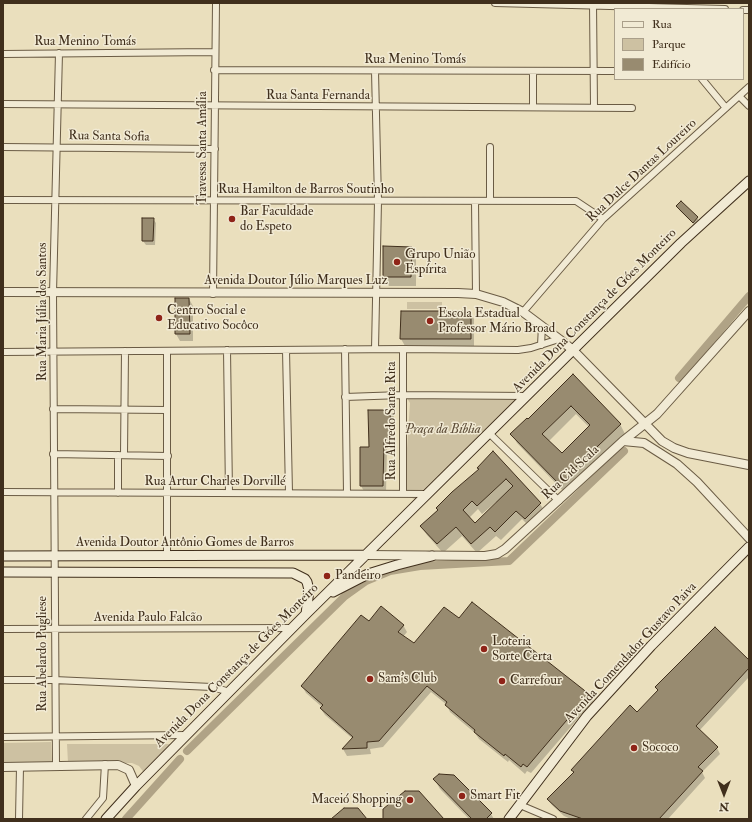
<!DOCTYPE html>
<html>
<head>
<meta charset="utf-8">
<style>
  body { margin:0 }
  #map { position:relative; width:752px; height:822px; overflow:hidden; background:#eadfbd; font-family:"IM FELL Double Pica",serif }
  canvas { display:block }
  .frame { position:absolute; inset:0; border:4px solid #402f1c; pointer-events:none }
  .legend { position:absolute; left:614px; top:8px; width:130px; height:72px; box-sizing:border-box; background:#f1ead4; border:1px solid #aa9f8a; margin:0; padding:5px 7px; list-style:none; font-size:12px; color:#402f1c }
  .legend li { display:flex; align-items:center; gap:8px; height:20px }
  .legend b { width:20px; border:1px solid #aa9f8a }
  .north { position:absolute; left:704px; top:774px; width:40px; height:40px; -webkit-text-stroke:3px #f1ead4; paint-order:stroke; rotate:180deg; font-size:11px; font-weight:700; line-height:16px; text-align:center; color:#402f1c }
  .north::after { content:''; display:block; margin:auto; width:14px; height:18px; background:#402f1c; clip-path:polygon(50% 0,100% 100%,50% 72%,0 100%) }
</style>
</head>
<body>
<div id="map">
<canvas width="752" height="822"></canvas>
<div class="frame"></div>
<ul class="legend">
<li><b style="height:5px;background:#f1ead4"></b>Rua</li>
<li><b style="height:11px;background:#cdc1a2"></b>Parque</li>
<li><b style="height:11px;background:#988b70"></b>Edifício</li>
</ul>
<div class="north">N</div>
</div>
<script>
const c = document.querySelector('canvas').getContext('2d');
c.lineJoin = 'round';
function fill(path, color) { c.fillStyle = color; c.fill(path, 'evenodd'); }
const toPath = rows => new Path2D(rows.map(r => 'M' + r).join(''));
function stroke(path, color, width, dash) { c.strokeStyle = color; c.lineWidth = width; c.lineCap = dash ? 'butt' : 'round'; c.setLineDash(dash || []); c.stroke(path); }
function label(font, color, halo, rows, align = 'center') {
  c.font = font + ' "IM FELL Double Pica",serif'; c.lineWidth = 3; c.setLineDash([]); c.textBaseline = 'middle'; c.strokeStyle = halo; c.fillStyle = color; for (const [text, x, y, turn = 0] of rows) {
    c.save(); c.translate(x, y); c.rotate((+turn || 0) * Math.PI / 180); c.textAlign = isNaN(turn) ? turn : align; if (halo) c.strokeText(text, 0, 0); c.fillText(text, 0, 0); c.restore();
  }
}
fill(toPath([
  [407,302,442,302,442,309,407,309],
  [405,395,527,396,420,502,404,494,410,403],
  [51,742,52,764,3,765,3,743],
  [67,744,169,744,173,746,145,774,139,766,132,763,68,763]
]), '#cdc1a2');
fill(toPath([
  [681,202,697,218,700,222,696,226,680,211,677,206],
  [153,219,156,223,155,245,146,245,143,241],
  [411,248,416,257,416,286,389,286,384,277],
  [189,299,193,306,193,341,180,341,176,334],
  [470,312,474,319,474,346,405,346,401,339],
  [573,375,620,424,625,434,580,477,566,494,517,443,512,434,528,421],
  [576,414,589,427,562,455,549,441],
  [390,411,394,417,394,448,387,448,386,493,365,493,361,486,370,448],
  [493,453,540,504,546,513,531,528,522,519,501,540,496,536,477,553,462,536,443,553,427,535,421,526,479,470,478,468],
  [496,502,497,503,475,525,469,518,478,509,482,514],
  [473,604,589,695,593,701,531,773,527,771,525,774,509,760,508,762,479,739,475,733,450,712,447,705,431,692,383,747,370,749,371,754,347,756,343,749,353,739,325,715,321,709,322,707,306,693,302,686,369,623,403,625,407,632,403,637,414,645,459,619],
  [749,661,749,677,699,731,717,748,720,754,702,772,705,778,668,819,571,819,564,816,552,805,548,800,574,773,572,770,638,713,658,691,656,687],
  [435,780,491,814,494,819,469,819,440,789]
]), '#0003');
stroke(toPath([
  [679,378,749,296],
  [187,751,345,596,366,581,390,571,420,566,509,561,624,451],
  [126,819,180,759]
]), '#b0a386', 8);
const building = toPath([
  [681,201,698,217,693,223,676,206,681,201],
  [142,218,154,218,153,241,142,241,142,218],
  [383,246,412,247,411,277,383,277,383,246],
  [175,298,189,298,190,334,175,334,175,298],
  [401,311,471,311,471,339,400,339,401,311],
  [573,374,621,424,575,468,576,469,560,485,510,434,527,418,528,419,573,374],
  [571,406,590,425,562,453,542,434,571,406],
  [368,410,390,410,391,442,384,442,383,486,360,486,360,447,369,447,368,410],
  [493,451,541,503,525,519,516,511,495,532,490,527,471,544,456,527,437,544,420,526,438,510,436,508,452,492,479,469,477,468,493,451],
  [506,479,513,486,475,523,463,510,472,501,477,506,506,479],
  [472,602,589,694,527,767,523,764,521,767,505,754,504,756,474,732,475,730,445,705,447,702,427,686,379,741,367,742,367,748,342,749,353,737,320,708,323,705,301,686,361,615,369,621,381,606,404,625,398,632,414,643,444,607,459,618,472,602],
  [715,627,749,660,749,668,696,726,718,747,698,767,703,771,659,819,583,819,560,811,547,799,574,772,571,770,630,705,637,712,658,690,655,687,715,627],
  [439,774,454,775,492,813,486,819,472,819,433,779,439,774],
  [405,791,419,791,444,819,383,819,383,809,405,791],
  [344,808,358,808,367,819,331,819,344,808]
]);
fill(building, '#988b70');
stroke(building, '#402f1c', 1);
const minor = toPath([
  [495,3,725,9],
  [593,3,594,107],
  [743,10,749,10],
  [3,54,214,52],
  [214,70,615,71],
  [702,79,726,108],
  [739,96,749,106],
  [3,104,632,108],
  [533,106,533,72],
  [3,147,215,149],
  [3,200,576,201,603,219],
  [475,201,476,294],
  [490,201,490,147],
  [213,294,216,3],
  [523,312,603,219,749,87],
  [541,345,542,326],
  [345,349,347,493],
  [375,349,378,201,375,71],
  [403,349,403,493],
  [227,350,229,493],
  [286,350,289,493],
  [167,351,167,556],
  [3,352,403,349,518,350,531,348,559,339],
  [345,397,402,395,527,396],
  [53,409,167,410],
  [490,434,559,501],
  [53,454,168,456],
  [118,455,118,493],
  [124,455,125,351],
  [3,492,428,494],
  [3,629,293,628],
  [3,680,54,680,212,687,230,692],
  [3,737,187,735],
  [56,765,53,293,59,53],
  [520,805,553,819],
  [19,819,20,767],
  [86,819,103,798,105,764]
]);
const tertiary = toPath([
  [3,292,458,293,476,294,503,302,523,312,559,339,573,350,662,441,674,448,688,453,749,465],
  [623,441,644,443,677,464,697,482,749,538],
  [366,555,485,556,497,554,505,549,623,441,657,414,749,311],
  [3,767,118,765,129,770,136,786]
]);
const secondary = toPath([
  [3,556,366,555],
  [3,572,293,573,305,579,307,582,309,590,306,614],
  [333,592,368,574,397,565,432,556],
  [106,819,136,786,306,614,681,243,749,181],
  [509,819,587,716,651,646,749,547]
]);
stroke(minor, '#6a5b44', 8);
stroke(tertiary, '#6a5b44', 10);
stroke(secondary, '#402f1c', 11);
stroke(minor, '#f1ead4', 6);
stroke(tertiary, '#f1ead4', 8);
stroke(secondary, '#f1ead4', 9);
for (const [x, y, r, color] of [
  [232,219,4,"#8f2418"],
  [397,262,4,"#8f2418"],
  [159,318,4,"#8f2418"],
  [430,321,4,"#8f2418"],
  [327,576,4,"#8f2418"],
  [484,649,4,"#8f2418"],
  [370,679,4,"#8f2418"],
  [502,681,4,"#8f2418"],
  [634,748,4,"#8f2418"],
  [462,796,4,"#8f2418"],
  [410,800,4,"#8f2418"]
]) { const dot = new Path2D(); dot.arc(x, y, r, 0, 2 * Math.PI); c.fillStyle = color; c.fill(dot); stroke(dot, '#f1ead4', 1.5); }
label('13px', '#402f1c', '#f1ead4', [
  ["Rua Menino Tomás",85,42],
  ["Rua Menino Tomás",415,60],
  ["Rua Santa Fernanda",318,96],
  ["Rua Santa Sofia",109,137,1],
  ["Travessa Santa Amália",203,148,-90],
  ["Rua Dulce Dantas Loureiro",642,171,-43],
  ["Rua Hamilton de Barros Soutinho",306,190],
  ["Avenida Doutor Júlio Marques Luz",296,281],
  ["Avenida Dona Constança de Góes Monteiro",595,311,-45],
  ["Rua Maria Júlia dos Santos",43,312,-90],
  ["Rua Alfredo Santa Rita",392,421,-90],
  ["Rua Cid Scala",571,473,-43],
  ["Rua Artur Charles Dorvillé",215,482],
  ["Avenida Doutor Antônio Gomes de Barros",185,543],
  ["Avenida Paulo Falcão",148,618],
  ["Avenida Comendador Gustavo Paiva",631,653,-47],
  ["Rua Abelardo Pugliese",43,654,-90],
  ["Avenida Dona Constança de Góes Monteiro",237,666,-45]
]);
label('13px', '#402f1c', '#f1ead4', [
  ["Bar Faculdade",240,212],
  ["do Espeto",240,227],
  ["Grupo União",405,255],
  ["Espírita",405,270],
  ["Centro Social e",167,311],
  ["Educativo Socôco",167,326],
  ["Escola Estadual",438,314],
  ["Professor Mário Broad",438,329],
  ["Pandeiro",335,576],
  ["Loteria",492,642],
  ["Sorte Certa",492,657],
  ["Sam's Club",378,679],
  ["Carrefour",510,681],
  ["Sococo",642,748],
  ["Smart Fit",470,796],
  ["Maceió Shopping",402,800,"right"]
], 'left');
label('italic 13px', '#5c4c37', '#f1ead4', [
  ["Praça da Bíblia",443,430]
]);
</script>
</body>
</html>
